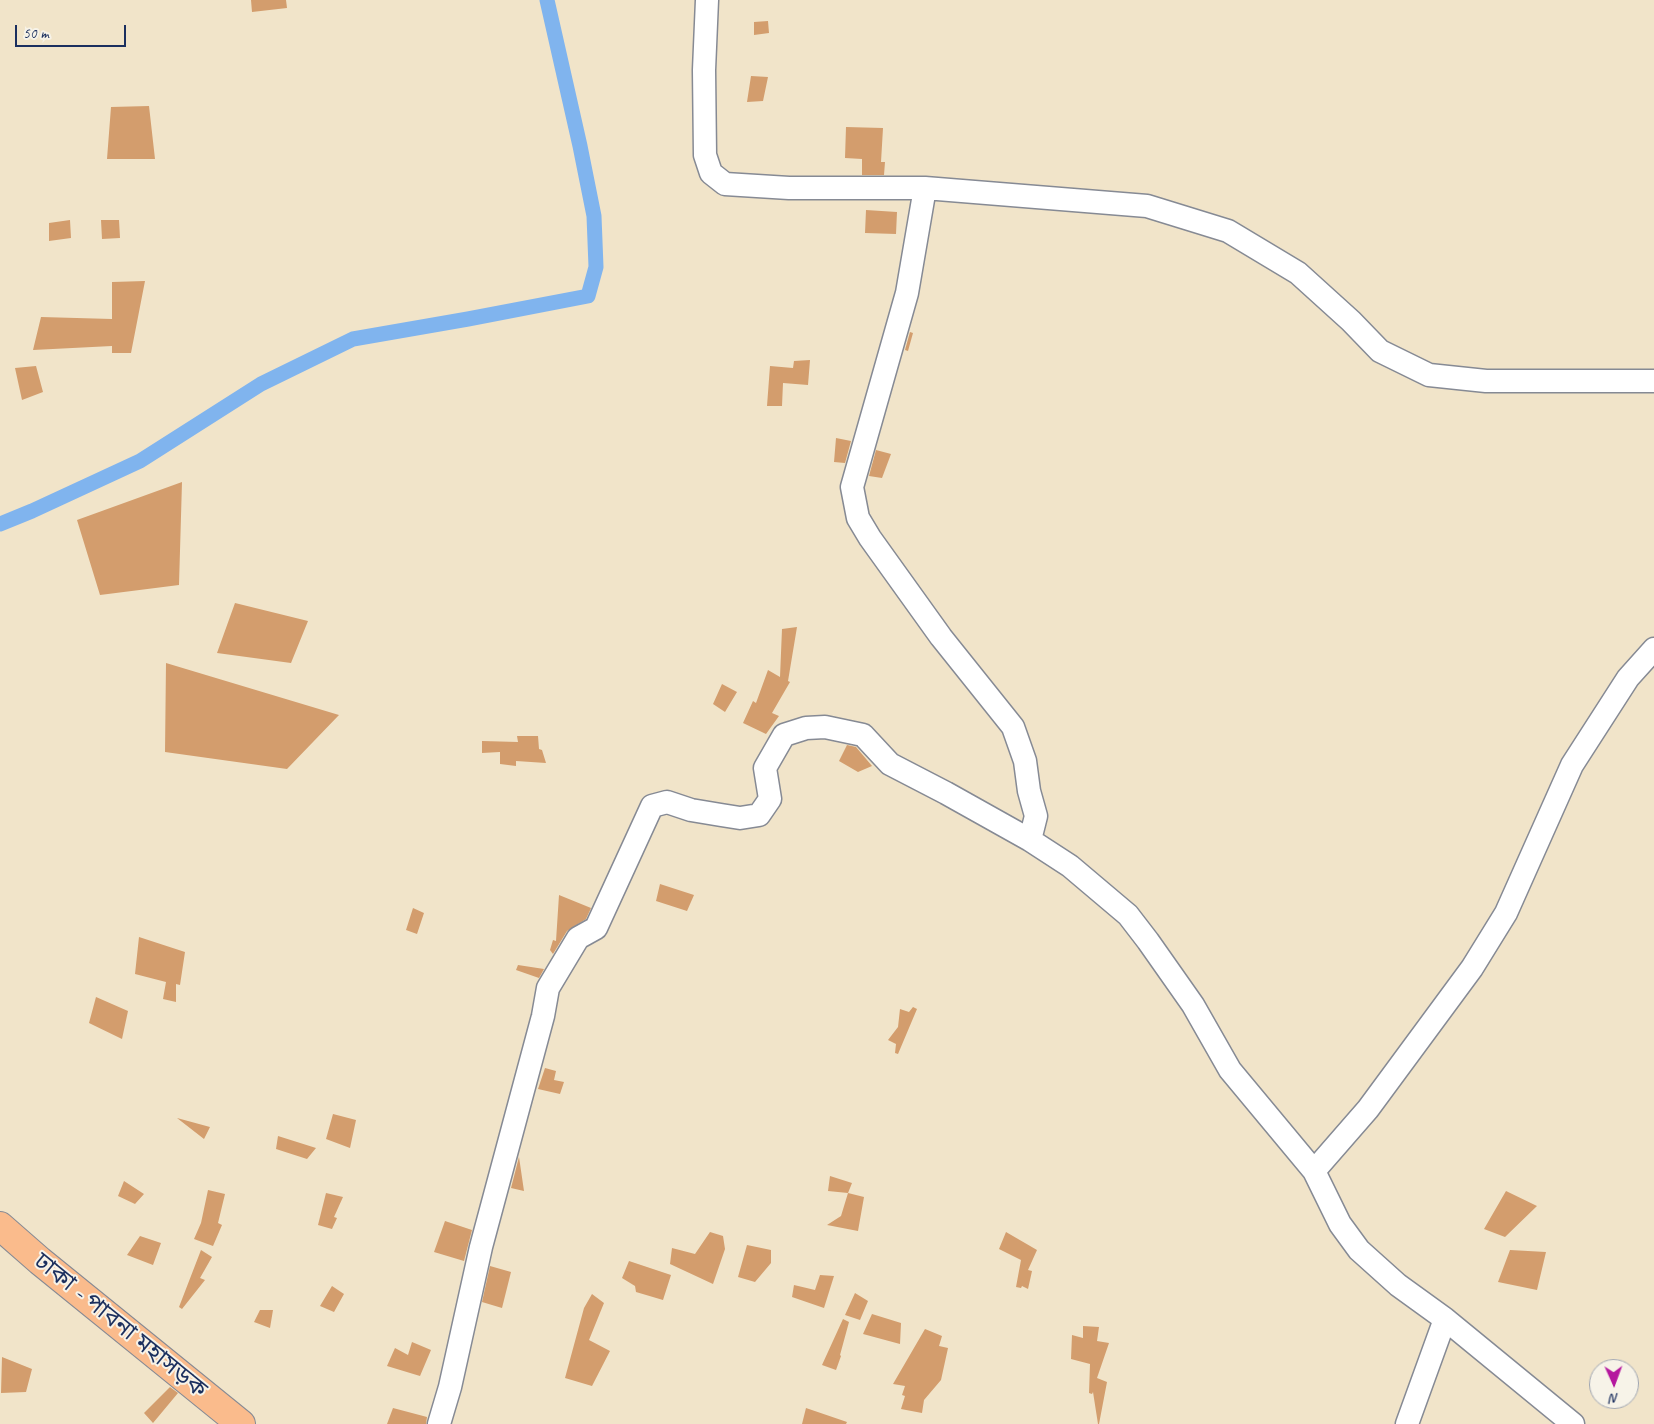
<!DOCTYPE html>
<html>
<head>
<meta charset="utf-8">
<style>
  body { margin:0 }
  #map { position:relative; width:1654px; height:1424px; overflow:hidden; background:#f1e4c9; font-family:Caveat,sans-serif }
  canvas { display:block }
  .north { position:absolute; left:1589px; top:1359px; width:50px; height:50px; box-sizing:border-box; background:#f7f3e8; border:1px solid #9fa5b1; border-radius:50%; rotate:178deg; font-size:14px; font-weight:700; line-height:20px; text-align:center; color:#1b2f5e }
  .north::after { content:''; display:block; margin:auto; width:18px; height:22px; background:#b5179e; clip-path:polygon(50% 0,100% 100%,50% 72%,0 100%) }
  .scale { position:absolute; left:15px; top:25px; width:111px; height:22px; box-sizing:border-box; border:2px solid #1b2f5e; border-top:0; padding-left:6px; font-size:15px; line-height:18px; white-space:nowrap; color:#1b2f5e; -webkit-text-stroke:4px #f7f3e8; paint-order:stroke }
</style>
</head>
<body>
<div id="map">
<canvas width="1654" height="1424"></canvas>
<div class="north">N</div>
<div class="scale">50 m</div>
</div>
<script>
const c = document.querySelector('canvas').getContext('2d');
c.lineJoin = 'round';
const toPath = rows => new Path2D(rows.map(r => 'M' + r).join(''));
function stroke(path, color, width, dash) { c.strokeStyle = color; c.lineWidth = width; c.lineCap = dash ? 'butt' : 'round'; c.setLineDash(dash || []); c.stroke(path); }
function fill(path, color) { c.fillStyle = color; c.fill(path, 'evenodd'); }
function label(font, color, halo, rows, align = 'center') {
  c.font = font + ' Caveat,"Noto Sans Bengali",sans-serif'; c.lineWidth = 4; c.setLineDash([]); c.textBaseline = 'middle'; c.strokeStyle = halo; c.fillStyle = color; for (const [text, x, y, turn = 0] of rows) {
    c.save(); c.translate(x, y); c.rotate((+turn || 0) * Math.PI / 180); c.textAlign = isNaN(turn) ? turn : align; if (halo) c.strokeText(text, 0, 0); c.fillText(text, 0, 0); c.restore();
  }
}
stroke(toPath([
  [0,524,32,511,140,461,261,384,353,339,468,319,588,296,596,267,594,216,580,146,547,0]
]), '#80b4ee', 15);
fill(toPath([
  [251,0,286,0,287,8,252,12],
  [768,21,769,33,754,35,754,22],
  [751,76,768,77,763,101,747,102],
  [149,106,155,159,107,159,111,107],
  [846,127,883,128,881,162,885,162,884,175,862,175,862,159,845,158],
  [866,210,897,212,896,234,865,233],
  [70,220,71,238,49,241,49,223],
  [101,220,119,220,120,238,102,239],
  [145,281,131,353,112,353,112,346,33,350,41,317,112,319,112,282],
  [910,332,913,333,908,351,905,350],
  [810,360,808,385,783,383,782,406,767,406,770,366,793,368,794,361],
  [36,366,43,392,22,400,15,368],
  [836,438,851,441,845,463,834,462],
  [876,450,891,454,882,478,869,476],
  [182,482,179,585,100,595,77,520],
  [235,603,308,621,291,663,217,653],
  [797,627,788,681,790,682,772,713,779,716,766,734,743,723,753,701,756,703,768,670,780,677,782,629],
  [166,663,339,715,287,769,165,752],
  [722,684,737,692,725,712,713,704],
  [517,736,538,736,539,749,542,750,546,763,516,761,516,766,500,764,500,752,482,753,482,741,518,742],
  [847,745,856,747,872,766,858,772,839,761],
  [660,884,694,895,687,911,656,901],
  [559,895,591,908,586,919,567,931,553,954,550,950,553,940,556,941],
  [413,908,424,913,417,934,406,930],
  [139,937,185,952,180,985,176,984,176,1002,163,999,166,982,135,974],
  [518,965,544,969,539,978,516,970],
  [96,997,128,1011,122,1039,89,1023],
  [913,1007,917,1009,898,1054,895,1053,896,1044,888,1040,898,1027,900,1009,909,1012],
  [545,1068,556,1071,554,1080,564,1082,560,1094,538,1089],
  [333,1114,356,1120,350,1148,326,1139],
  [177,1118,210,1127,204,1139],
  [278,1136,316,1148,307,1159,276,1149],
  [519,1157,524,1191,511,1188],
  [830,1176,852,1183,848,1193,828,1191],
  [124,1181,144,1194,135,1204,118,1196],
  [208,1190,225,1194,218,1223,222,1225,213,1246,194,1239,201,1223],
  [1506,1191,1537,1206,1505,1237,1484,1229],
  [326,1193,343,1197,334,1217,337,1218,332,1229,318,1225],
  [848,1193,864,1197,858,1231,827,1225,841,1216],
  [445,1221,472,1230,464,1261,434,1252],
  [710,1232,723,1236,725,1249,713,1284,670,1264,672,1248,695,1254],
  [1006,1232,1037,1250,1028,1270,1032,1271,1028,1289,1022,1286,1021,1288,1016,1287,1021,1260,999,1249],
  [140,1236,161,1243,153,1265,127,1255],
  [747,1245,771,1250,771,1263,755,1282,738,1277],
  [201,1250,212,1257,200,1278,205,1280,182,1309,179,1307],
  [1510,1250,1546,1252,1537,1290,1498,1282],
  [629,1261,671,1275,663,1300,636,1292,635,1286,622,1278],
  [490,1266,511,1272,502,1308,482,1302],
  [820,1275,834,1276,824,1308,792,1297,794,1285,815,1290],
  [332,1286,344,1294,334,1312,320,1306],
  [855,1293,868,1301,860,1320,845,1315],
  [592,1294,604,1303,589,1340,610,1351,592,1386,565,1378,584,1308],
  [260,1310,273,1310,270,1328,254,1322],
  [872,1314,901,1323,900,1344,863,1334],
  [843,1319,849,1322,840,1355,841,1356,836,1370,822,1365],
  [1083,1326,1099,1327,1097,1341,1109,1343,1097,1378,1107,1382,1099,1424,1098,1424,1093,1392,1092,1394,1089,1393,1090,1364,1071,1359,1072,1335,1083,1338],
  [925,1329,942,1336,939,1346,948,1348,941,1380,924,1400,922,1413,901,1409,905,1396,902,1395,905,1386,893,1384],
  [412,1342,431,1350,420,1376,387,1366,395,1348,408,1355],
  [2,1357,32,1369,26,1392,1,1393],
  [170,1387,178,1393,153,1423,144,1413],
  [393,1408,427,1417,426,1424,387,1424],
  [806,1408,847,1422,846,1424,802,1424]
]), '#d39d6d');
const minor = toPath([
  [707,0,704,70,705,155,711,173,725,184,789,188,925,188,1147,206,1228,231,1298,273,1351,321,1380,351,1429,375,1486,381,1654,381],
  [925,188,907,293,852,487,858,518,870,538,941,637,1013,727,1025,761,1029,791,1036,816,1030,840,1070,866,1128,915,1148,941,1193,1005,1230,1070,1314,1171,1340,1224,1359,1250,1398,1285,1445,1319,1573,1424],
  [1314,1171,1368,1109,1472,968,1506,913,1572,765,1628,678,1654,649],
  [439,1424,450,1387,481,1247,543,1016,548,988,578,938,596,928,652,806,667,802,691,810,721,815,740,818,759,815,770,799,765,768,784,735,806,728,825,727,863,735,890,764,946,793,1030,840],
  [1407,1424,1445,1319]
]);
const highway = toPath([
  [0,1226,40,1261,241,1424]
]);
stroke(minor, '#868a94', 25);
stroke(highway, '#868a94', 30);
stroke(minor, '#fff', 22);
stroke(highway, '#fabb8c', 28);
label('24px', '#1b2f5e', '#f7f3e8', [
  ["ঢাকা - পাবনা মহাসড়ক",120,1326,39]
]);
</script>
</body>
</html>
